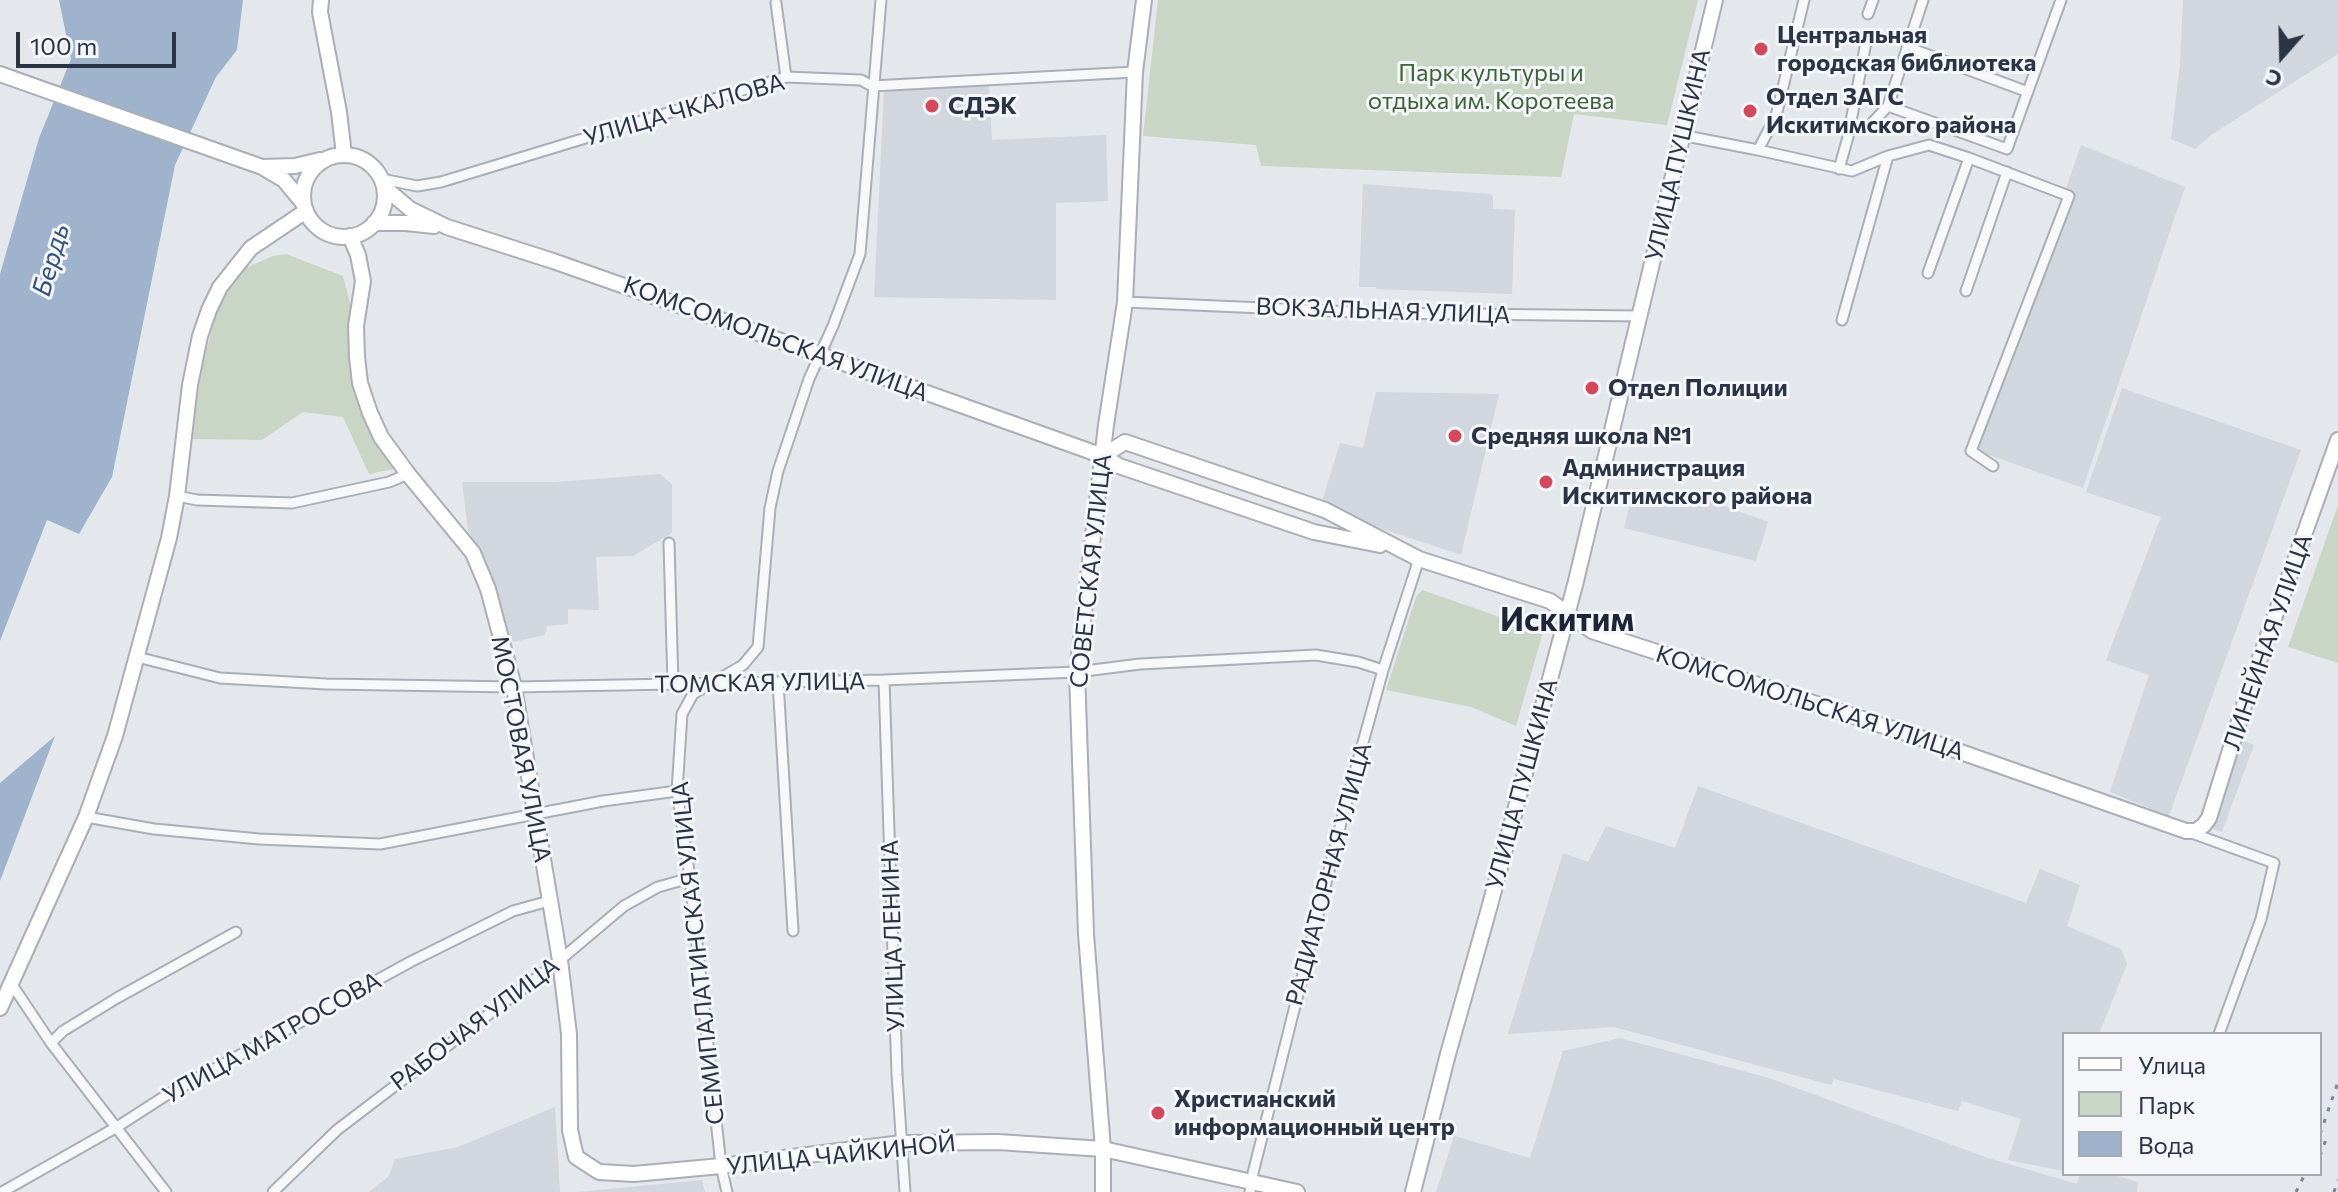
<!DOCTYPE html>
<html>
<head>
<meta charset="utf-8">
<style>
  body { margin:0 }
  #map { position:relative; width:2338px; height:1192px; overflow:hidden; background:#e4e7ec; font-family:Commissioner,sans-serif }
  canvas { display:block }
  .legend { position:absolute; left:2062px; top:1032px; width:260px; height:144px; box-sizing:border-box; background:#f4f6f9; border:2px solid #a4a8b1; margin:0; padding:10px 14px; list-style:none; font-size:24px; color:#2b3445 }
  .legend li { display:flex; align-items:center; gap:16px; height:40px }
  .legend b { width:40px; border:2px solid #a4a8b1 }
  .north { position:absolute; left:2242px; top:16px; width:80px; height:80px; -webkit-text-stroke:6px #f4f6f9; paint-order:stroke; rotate:200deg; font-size:22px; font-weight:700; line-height:32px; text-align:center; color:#2b3445 }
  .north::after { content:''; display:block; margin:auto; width:28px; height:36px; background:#2b3445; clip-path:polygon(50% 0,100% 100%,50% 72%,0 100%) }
  .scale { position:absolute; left:16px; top:32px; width:160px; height:36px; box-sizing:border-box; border:4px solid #2b3445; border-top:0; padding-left:10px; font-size:24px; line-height:28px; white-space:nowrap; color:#2b3445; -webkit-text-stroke:6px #f4f6f9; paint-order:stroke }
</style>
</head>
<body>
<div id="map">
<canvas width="2338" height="1192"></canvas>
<ul class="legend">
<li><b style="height:10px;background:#fff"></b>Улица</li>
<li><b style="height:22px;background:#c9d6c5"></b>Парк</li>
<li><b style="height:22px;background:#9fb4cc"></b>Вода</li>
</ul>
<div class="north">С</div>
<div class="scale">100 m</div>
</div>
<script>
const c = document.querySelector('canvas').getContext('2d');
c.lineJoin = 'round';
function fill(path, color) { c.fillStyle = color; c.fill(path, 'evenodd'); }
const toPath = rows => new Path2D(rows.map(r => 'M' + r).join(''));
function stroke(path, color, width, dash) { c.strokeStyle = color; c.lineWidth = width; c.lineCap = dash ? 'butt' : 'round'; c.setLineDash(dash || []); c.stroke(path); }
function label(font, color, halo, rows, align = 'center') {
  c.font = font + ' Commissioner,sans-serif'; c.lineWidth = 6; c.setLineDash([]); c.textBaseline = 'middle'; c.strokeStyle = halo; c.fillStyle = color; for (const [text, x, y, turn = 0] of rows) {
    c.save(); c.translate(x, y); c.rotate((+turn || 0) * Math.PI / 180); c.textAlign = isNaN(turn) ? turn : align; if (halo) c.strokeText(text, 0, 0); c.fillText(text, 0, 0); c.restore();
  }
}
fill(toPath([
  [2183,0,2338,0,2338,54,2211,135,2195,149,2171,139,2180,65],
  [989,85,992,140,1106,135,1108,201,1056,203,1056,300,874,297,884,90],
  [2081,145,2185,187,2083,488,1975,450],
  [1363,184,1490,194,1493,196,1493,209,1515,210,1512,294,1376,289,1376,287,1359,287],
  [2122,388,2301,450,2169,816,2110,792,2149,675,2106,660,2161,517,2086,492],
  [1376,392,1499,394,1461,555,1320,508,1340,443,1363,448],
  [660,474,672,484,672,533,633,556,596,557,599,610,568,609,568,624,547,626,545,635,514,642,505,635,485,564,468,530,462,482,556,482],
  [1634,488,1711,501,1768,522,1756,561,1624,528],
  [2240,740,2254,745,2222,832,2208,827],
  [1698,786,2026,903,2040,869,2080,885,2067,926,2121,949,2127,964,2099,1034,2064,1034,2064,1171,2008,1160,2021,1119,1962,1101,1958,1111,1834,1079,1831,1085,1614,1027,1508,1034,1563,853,1588,862,1606,826,1675,848],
  [1620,1038,1769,1078,1988,1158,2077,1184,2080,1174,2111,1174,2138,1182,2137,1192,1436,1192,1454,1136,1530,1158,1563,1051],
  [555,1107,560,1192,369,1192,389,1176,395,1159,458,1147],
  [702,1180,705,1192,578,1192]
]), '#d2d6de');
fill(toPath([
  [1158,0,1698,0,1667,125,1574,114,1561,177,1261,166,1256,145,1143,136],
  [286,254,343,276,351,307,350,349,361,410,394,469,369,474,343,417,303,412,262,440,191,439,202,368,216,314,225,291,243,269,273,256],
  [2338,505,2338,663,2288,647],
  [1422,590,1543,632,1516,726,1471,707,1386,690,1416,597]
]), '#c9d6c5');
fill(toPath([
  [59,0,243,0,237,50,216,77,175,165,112,477,79,534,47,520,0,641,0,274,39,138,71,59],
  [55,736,0,881,0,783]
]), '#9fb4cc');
const street = toPath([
  [776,3,786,77],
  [1868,14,1873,0],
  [1907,47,2028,92],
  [1888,106,2007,149,2061,0],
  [1873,122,1888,106,1923,0],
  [1681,135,1758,150,1776,116,1804,0],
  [1758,150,1852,171,1888,156,1929,145,1969,158,2069,196,1971,451,1993,466],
  [1839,169,1848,137,1867,37],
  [382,179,417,186,441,182,786,77,861,80,872,86,1135,72],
  [1928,273,1969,158],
  [1966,291,2007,172],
  [1125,302,1378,313,1640,316],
  [1842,320,1888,156],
  [177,496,197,500,292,503,389,482,408,474],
  [669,543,673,685],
  [137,657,220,678,326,684,514,687,884,680,1077,672,1140,664,1316,655,1358,662,1383,670],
  [884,680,897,1075,905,1192],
  [778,682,793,931],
  [86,817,154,829,259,839,380,844,603,801,677,791],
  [2189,832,2274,863,2261,919,2219,1034],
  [11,983,51,1043,166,1192],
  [51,1043,63,1031,117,998,236,932],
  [2,1192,117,1127,165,1096,412,961,513,911,549,901],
  [273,1192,337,1130,560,960,624,906,658,887,690,878],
  [727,1192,721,1166,690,878,677,791,682,714,693,694,743,665,758,647,770,508,778,471,809,379,833,326,860,254,881,0],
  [1250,1192,1253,1173,1343,815,1383,670,1419,559]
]);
const secondary = toPath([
  [321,0,320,12,339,112,344,155],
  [0,74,262,167,284,180,303,203],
  '303 196a41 41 0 1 1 82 0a41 41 0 1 1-82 0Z',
  [262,167,295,166,320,160],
  [384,187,410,209,447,227,553,261,821,355,1103,456,1119,466,1314,532,1380,545],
  [374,223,406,223,434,226],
  [350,236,358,255,363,281,356,326,357,357,360,383,370,413,381,437,408,474,473,553,488,589,514,687,560,960,569,1034,570,1130,576,1157,599,1172,634,1174,721,1166,902,1143,998,1142,1103,1149,1297,1192],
  [1103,456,1125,442,1325,510,1419,559,1550,601,1592,631,1915,736,2186,831,2196,831,2204,825,2209,818,2251,683,2338,440],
  [0,1008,86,817,115,736,169,538,177,496,190,385,200,336,209,310,220,287,251,248,306,211],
  [1103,1192,1103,1149,1086,934,1077,672,1106,425,1125,302,1135,72,1144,0],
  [1413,1192,1448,1054,1490,905,1575,585,1715,0]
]);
stroke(street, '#a9aeb7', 13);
stroke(secondary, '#a9aeb7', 18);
stroke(street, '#f7f8fa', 9);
stroke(secondary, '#fff', 14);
stroke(toPath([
  [2320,1134,2338,1082],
  [2320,1156,2328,1134],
  [2296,1192,2305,1174],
  [2334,1192,2338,1180]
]), '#7d8696', 3, [4, 8]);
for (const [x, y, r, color] of [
  [1761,49,8,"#d1495b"],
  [932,106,8,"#d1495b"],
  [1750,111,8,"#d1495b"],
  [1592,388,8,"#d1495b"],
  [1455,436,8,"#d1495b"],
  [1546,482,8,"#d1495b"],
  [1158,1113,8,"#d1495b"]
]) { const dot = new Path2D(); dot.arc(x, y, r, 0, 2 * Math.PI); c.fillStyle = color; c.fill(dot); stroke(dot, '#f4f6f9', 3); }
label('bold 24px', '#2b3445', '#f4f6f9', [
  ["Центральная",1777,35],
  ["городская библиотека",1777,63],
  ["Отдел ЗАГС",1766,97],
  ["Искитимского района",1766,125],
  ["СДЭК",948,106],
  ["Отдел Полиции",1608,388],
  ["Средняя школа №1",1471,436],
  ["Администрация",1562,468],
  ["Искитимского района",1562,496],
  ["Христианский",1174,1099],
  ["информационный центр",1174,1127]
], 'left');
label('24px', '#3f6138', '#f4f6f9', [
  ["Парк культуры и",1491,73],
  ["отдыха им. Коротеева",1491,101]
]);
label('24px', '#2b3445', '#f4f6f9', [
  ["УЛИЦА ЧКАЛОВА",684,110,-16],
  ["УЛИЦА ПУШКИНА",1678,155,-77],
  ["ВОКЗАЛЬНАЯ УЛИЦА",1383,311,2],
  ["КОМСОМОЛЬСКАЯ УЛИЦА",776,339,20],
  ["СОВЕТСКАЯ УЛИЦА",1091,571,-84],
  ["ЛИНЕЙНАЯ УЛИЦА",2268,642,-71],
  ["ТОМСКАЯ УЛИЦА",760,683,-1],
  ["КОМСОМОЛЬСКАЯ УЛИЦА",1810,703,18],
  ["МОСТОВАЯ УЛИЦА",521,749,79],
  ["УЛИЦА ПУШКИНА",1522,784,-75],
  ["РАДИАТОРНАЯ УЛИЦА",1329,874,-75],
  ["УЛИЦА ЛЕНИНА",893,936,-92],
  ["СЕМИПАЛАТИНСКАЯ УЛИЦА",698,953,-96],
  ["РАБОЧАЯ УЛИЦА",475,1024,-37],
  ["УЛИЦА МАТРОСОВА",272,1038,-29],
  ["УЛИЦА ЧАЙКИНОЙ",841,1155,-6]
]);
label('italic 26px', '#34527a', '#f4f6f9', [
  ["Бердь",51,260,-74]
]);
label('bold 32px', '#1d2536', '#f4f6f9', [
  ["Искитим",1567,620]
]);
</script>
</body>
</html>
